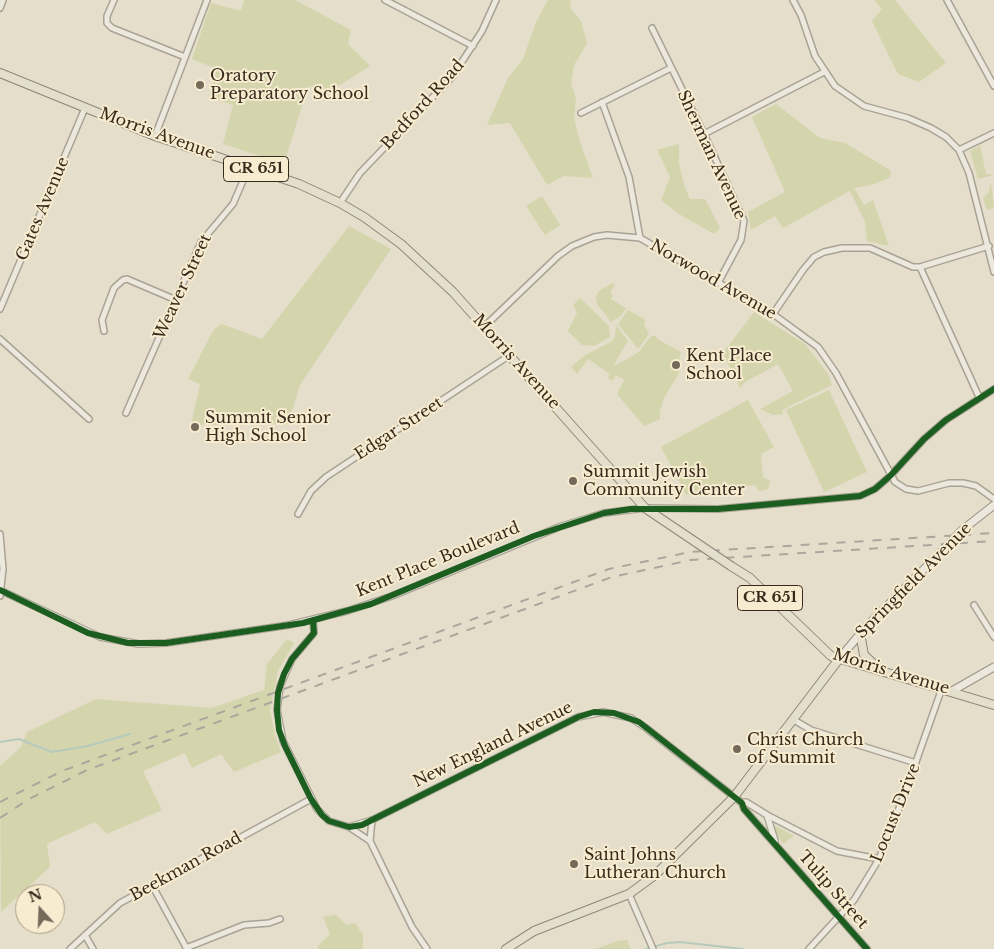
<!DOCTYPE html>
<html>
<head>
<meta charset="utf-8">
<style>
  body { margin:0 }
  #map { position:relative; width:994px; height:949px; overflow:hidden; background:#e5deca; font-family:"Libre Baskerville",serif }
  canvas { display:block }
  .north { position:absolute; left:15px; top:884px; width:50px; height:50px; box-sizing:border-box; background:#f7eccf; border:1px solid #ab9e87; border-radius:50%; rotate:340deg; font-size:14px; font-weight:700; line-height:20px; text-align:center; color:#382a1c }
  .north::after { content:''; display:block; margin:auto; width:18px; height:22px; background:#756959; clip-path:polygon(50% 0,100% 100%,50% 72%,0 100%) }
</style>
</head>
<body>
<div id="map">
<canvas width="994" height="949"></canvas>
<div class="north">N</div>
</div>
<script>
const c = document.querySelector('canvas').getContext('2d');
c.lineJoin = 'round';
function fill(path, color) { c.fillStyle = color; c.fill(path, 'evenodd'); }
const toPath = rows => new Path2D(rows.map(r => 'M' + r).join(''));
function stroke(path, color, width, dash) { c.strokeStyle = color; c.lineWidth = width; c.lineCap = dash ? 'butt' : 'round'; c.setLineDash(dash || []); c.stroke(path); }
function label(font, color, halo, rows, align = 'center') {
  c.font = font + ' "Libre Baskerville",serif'; c.lineWidth = 4; c.setLineDash([]); c.textBaseline = 'middle'; c.strokeStyle = halo; c.fillStyle = color; for (const [text, x, y, turn = 0] of rows) {
    c.save(); c.translate(x, y); c.rotate((+turn || 0) * Math.PI / 180); c.textAlign = isNaN(turn) ? turn : align; if (halo) c.strokeText(text, 0, 0); c.fillText(text, 0, 0); c.restore();
  }
}
fill(toPath([
  [244,0,295,0,351,30,348,44,370,66,332,90,308,86,284,164,223,144,233,105,209,97,217,69,192,59,211,3,241,11],
  [548,0,571,0,570,8,581,21,587,43,574,65,571,84,576,97,574,118,580,142,593,178,564,176,547,185,510,123,487,125,508,78,523,59,536,22],
  [874,0,895,0,946,63,919,82,898,74,872,21,882,9],
  [776,104,820,138,845,143,890,170,891,175,889,178,871,185,854,188,864,205,873,200,889,246,867,241,865,222,850,191,783,228,775,216,751,230,748,212,785,192,752,117],
  [679,144,679,163,684,185,690,199,705,199,720,228,714,234,679,214,661,200,670,177,657,150],
  [980,145,986,174,994,175,978,179,970,151],
  [991,182,994,208,987,210,983,198,988,193],
  [542,196,560,225,545,235,526,206],
  [349,226,391,249,300,385,288,424,191,425,200,384,188,379,214,329,222,324,262,339],
  [613,283,615,284,610,293,613,295,611,299,626,308,621,316,611,322,597,304,596,296,600,290],
  [580,298,609,326,610,337,594,346,582,345,568,331,577,313,573,305],
  [628,310,646,320,644,325,649,334,638,349,618,324],
  [754,312,805,344,828,374,832,385,782,410,783,414,773,415,760,409,793,391,778,364,745,382,740,388,723,353],
  [616,325,628,341,614,364,616,365,639,352,651,336,656,336,657,339,681,352,678,363,679,373,665,396,660,410,660,419,644,426,617,394,624,380,616,375,612,381,608,378,610,374,588,359,577,374,571,367,585,355,611,342,615,337],
  [829,390,867,472,824,492,786,410],
  [748,400,774,447,761,454,763,477,770,481,768,489,761,491,758,490,755,485,694,491,686,495,661,447],
  [287,639,294,643,278,671,270,710,275,735,281,752,234,772,221,754,192,768,185,753,143,771,162,810,107,834,95,822,47,844,50,867,1,912,0,766,21,747,27,732,96,699,212,708,264,690,267,664],
  [770,823,794,836,783,844],
  [336,915,347,925,355,923,363,935,363,949,319,949,317,947,330,934,323,917],
  [618,941,627,940,630,949,595,949]
]), '#d4d5ac');
stroke(toPath([
  [0,742,19,739,52,752,88,746,130,734],
  [646,949,667,943,680,942,743,949]
]), '#b6cabe', 2);
const minor = toPath([
  [114,0,107,16,107,23,112,28,185,57],
  [385,0,473,46],
  [793,0,801,15,815,56,835,86,864,106,908,118,931,128,946,137,959,150,969,173,994,272],
  [947,0,994,86],
  [0,8,3,0],
  [652,28,704,134,744,221,741,240,718,283],
  [602,102,629,177,640,238],
  [581,113,671,68],
  [704,134,824,72],
  [155,136,207,0],
  [959,150,994,133],
  [340,203,360,173,452,77,482,31,496,0],
  [920,267,979,397],
  [0,309,85,108],
  [773,314,803,270,814,257,824,252,842,248,870,248,913,267,920,267,989,246],
  [485,326,558,256,572,246,594,237,607,235,640,238,773,314,818,347,836,373,895,482,906,489,918,491,949,483,963,483,976,486,994,499],
  [104,331,102,320,114,288,123,280,127,279,176,300],
  [0,339,89,419],
  [126,413,201,242,233,204,249,167],
  [647,508,718,509,860,496,875,489,890,476,924,439,946,420,994,389],
  [298,514,311,491,326,477,510,355],
  [0,534,3,569,0,596],
  [974,605,994,637],
  [794,720,811,730,916,763],
  [767,815,837,851,879,859],
  [372,820,370,841,412,927,427,949],
  [349,827,370,841],
  [152,885,187,949],
  [629,894,653,949],
  [85,935,93,949],
  [186,948,244,925,269,923,280,919],
  [70,949,120,903,311,799],
  [809,949,854,900,879,859,905,793,942,688]
]);
const tertiary = toPath([
  [0,590,100,637,139,644,166,643,289,625,347,611,392,596,559,527,604,513,645,508],
  [280,686,292,659,314,633,313,620],
  [277,710,283,741,317,809,329,821,349,827,372,820,578,717,603,712,631,718,646,728,742,803,744,809,867,949],
  [742,803,746,802,767,815,775,841]
]);
const secondary = toPath([
  [961,531,994,505],
  [839,659,865,628,944,549],
  [952,691,994,667]
]);
const primary = toPath([
  [0,73,155,136,299,184,340,203,364,217,401,244,453,292,645,508,697,543],
  [731,566,750,578,831,656,994,705],
  [860,633,864,655,877,667],
  [506,949,534,931,629,894,655,875,734,797,839,659]
]);
stroke(minor, '#aaa294', 8);
stroke(tertiary, '#aaa294', 8);
stroke(secondary, '#999284', 9);
stroke(primary, '#8f887a', 10);
stroke(minor, '#ece8dd', 5);
stroke(tertiary, '#ece8dd', 5.5);
stroke(secondary, '#ece8dd', 7);
stroke(primary, '#e4decd', 8);
stroke(toPath([
  [0,802,62,771,609,569,690,552,994,533],
  [0,818,29,799,87,770,612,577,691,560,994,541]
]), '#aba79d', 2, [9, 9]);
const tertiaryBridge = toPath([
  [277,710,280,686]
]);
const secondaryBridge = toPath([
  [944,549,961,531]
]);
const primaryBridge = toPath([
  [697,543,731,566]
]);
stroke(tertiaryBridge, '#aaa294', 8, []);
stroke(secondaryBridge, '#999284', 9, []);
stroke(primaryBridge, '#8f887a', 10, []);
stroke(tertiaryBridge, '#ece8dd', 5.5);
stroke(secondaryBridge, '#ece8dd', 7);
stroke(primaryBridge, '#e4decd', 8);
stroke(toPath([
  [0,590,88,633,128,643,166,643,303,623,371,604,534,536,604,513,631,509,718,509,860,496,875,489,890,476,924,439,946,420,994,389],
  [313,620,314,633,292,659,284,674,278,693,277,710,279,730,285,746,311,799,322,815,329,821,349,827,362,825,578,717,594,712,614,713,639,722,742,803,744,809,867,949]
]), '#1b5e20', 6);
for (const [x, y, r, color] of [
  [200,85,5,"#756959"],
  [676,365,5,"#756959"],
  [195,427,5,"#756959"],
  [573,481,5,"#756959"],
  [737,749,5,"#756959"],
  [574,864,5,"#756959"]
]) { const dot = new Path2D(); dot.arc(x, y, r, 0, 2 * Math.PI); c.fillStyle = color; c.fill(dot); stroke(dot, '#f7eccf', 2); }
for (const [x, y, w] of [
  [256,169,65],
  [770,598,65]
]) { const box = new Path2D(); box.roundRect(x - w / 2, y - 12.5, w, 25, 4); c.fillStyle = '#f7eccf'; c.fill(box); stroke(box, '#382a1c', 1); }
label('bold 15px', '#382a1c', null, [
  ["CR 651",256,169],
  ["CR 651",770,598]
]);
label('16px', '#382a1c', '#f7eccf', [
  ["Oratory",210,76],
  ["Preparatory School",210,94],
  ["Kent Place",686,356],
  ["School",686,374],
  ["Summit Senior",205,418],
  ["High School",205,436],
  ["Summit Jewish",583,472],
  ["Community Center",583,490],
  ["Christ Church",747,740],
  ["of Summit",747,758],
  ["Saint Johns",584,855],
  ["Lutheran Church",584,873]
], 'left');
label('16px', '#382a1c', '#f7eccf', [
  ["Bedford Road",423,105,-48],
  ["Morris Avenue",157,134,20],
  ["Sherman Avenue",711,155,65],
  ["Gates Avenue",43,209,-67],
  ["Norwood Avenue",713,280,30],
  ["Weaver Street",183,287,-65],
  ["Morris Avenue",516,362,48],
  ["Edgar Street",399,429,-33],
  ["Kent Place Boulevard",438,560,-22],
  ["Springfield Avenue",914,581,-45],
  ["Morris Avenue",891,672,17],
  ["New England Avenue",493,745,-26],
  ["Locust Drive",896,813,-68],
  ["Beekman Road",186,867,-29],
  ["Tulip Street",833,890,49]
]);
</script>
</body>
</html>
